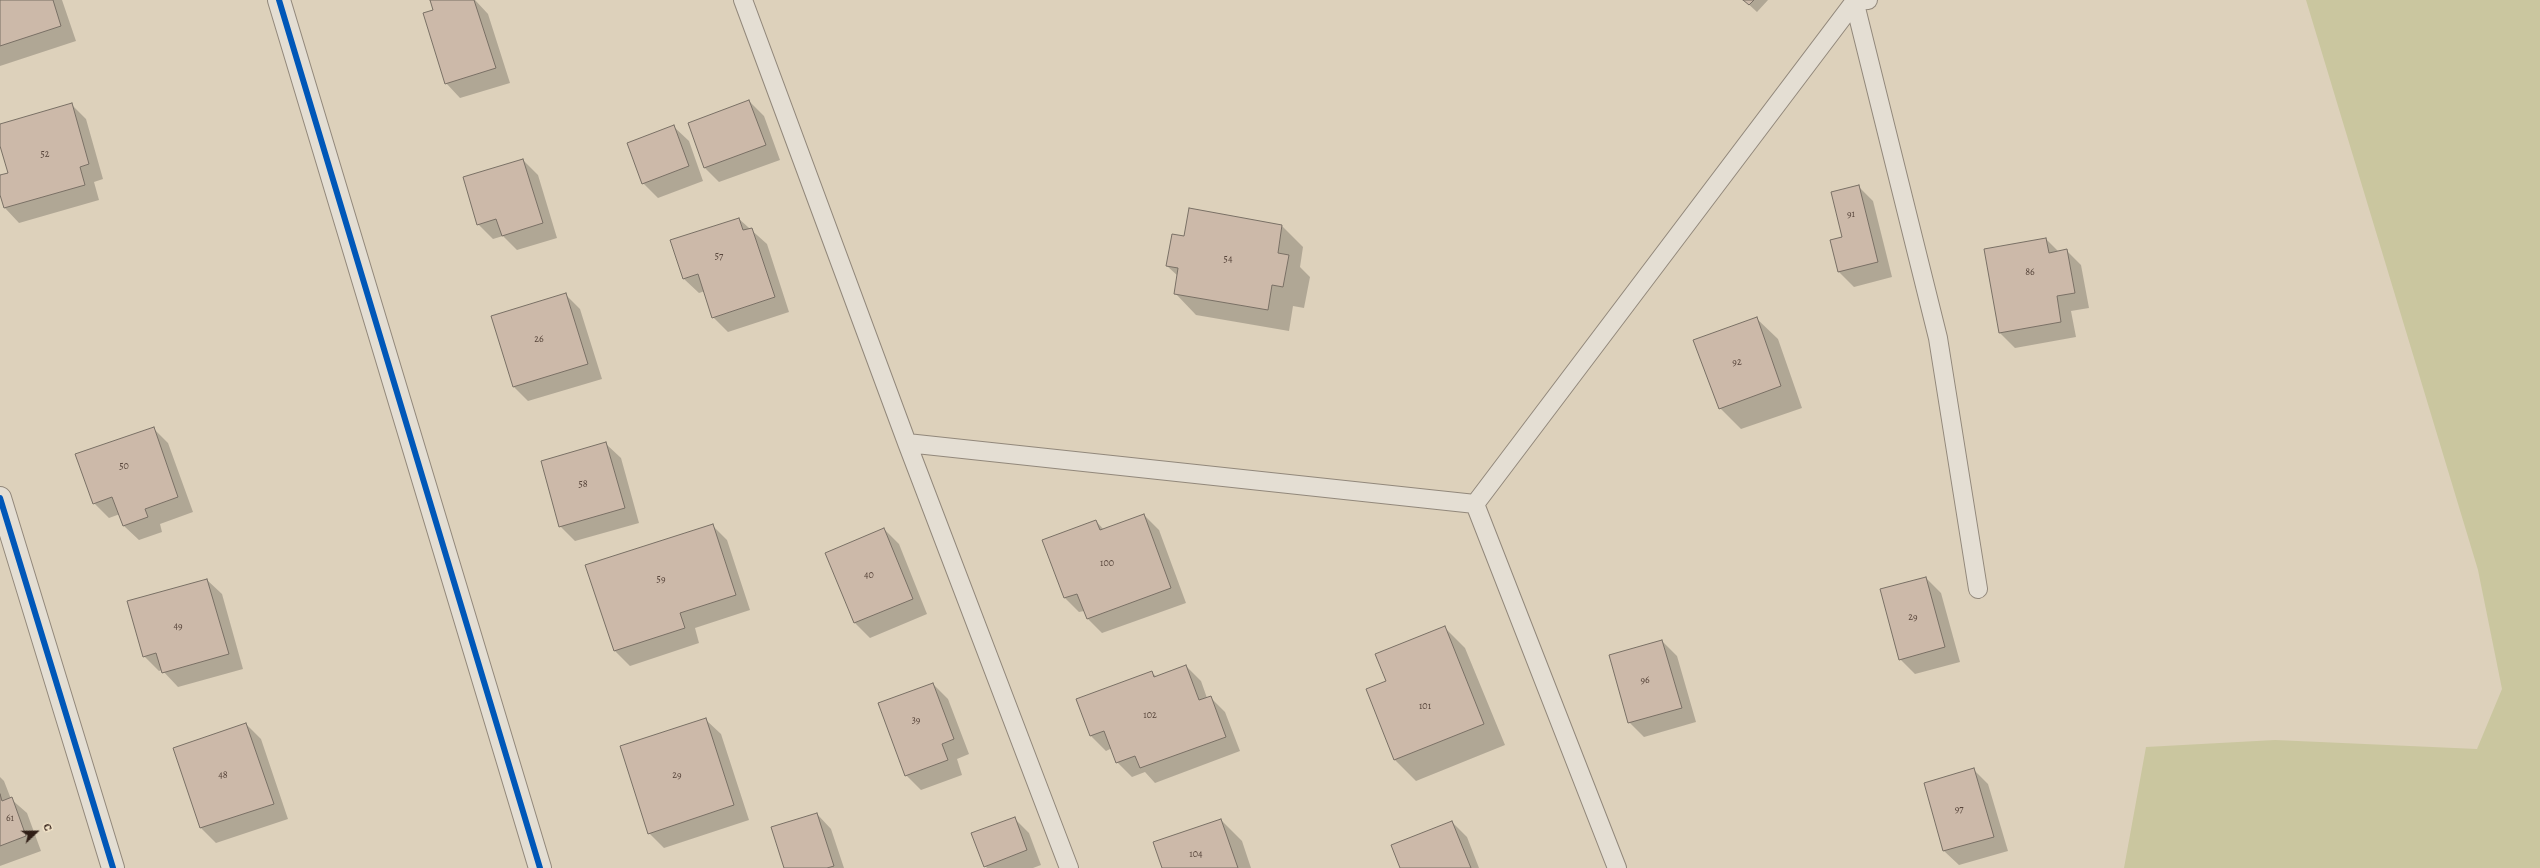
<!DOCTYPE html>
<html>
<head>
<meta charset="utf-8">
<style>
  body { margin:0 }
  #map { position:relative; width:2540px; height:868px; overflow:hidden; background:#ddd1bb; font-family:Alegreya,serif }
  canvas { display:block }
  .north { position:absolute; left:16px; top:812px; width:40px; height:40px; -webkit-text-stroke:3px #f3e4c9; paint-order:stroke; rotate:68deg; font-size:11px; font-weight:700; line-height:16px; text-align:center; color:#301e16 }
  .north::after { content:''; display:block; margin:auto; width:14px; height:18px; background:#301e16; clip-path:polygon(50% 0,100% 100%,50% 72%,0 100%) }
</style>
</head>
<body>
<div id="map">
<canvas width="2540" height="868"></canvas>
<div class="north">С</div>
</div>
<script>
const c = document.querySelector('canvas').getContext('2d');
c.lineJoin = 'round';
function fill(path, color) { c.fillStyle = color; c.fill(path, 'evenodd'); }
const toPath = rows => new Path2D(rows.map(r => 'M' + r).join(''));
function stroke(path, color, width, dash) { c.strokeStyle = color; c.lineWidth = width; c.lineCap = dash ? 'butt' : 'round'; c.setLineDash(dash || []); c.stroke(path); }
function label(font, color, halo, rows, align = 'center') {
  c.font = font + ' Alegreya,serif'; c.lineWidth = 4; c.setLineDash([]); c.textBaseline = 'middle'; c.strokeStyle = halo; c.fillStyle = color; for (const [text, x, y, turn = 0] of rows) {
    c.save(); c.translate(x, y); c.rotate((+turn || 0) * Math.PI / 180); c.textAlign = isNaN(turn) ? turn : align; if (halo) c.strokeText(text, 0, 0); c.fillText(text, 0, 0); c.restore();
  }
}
fill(toPath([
  [2306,0,2540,0,2540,868,2124,868,2146,747,2275,740,2477,749,2502,689,2478,570]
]), '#cac69f');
fill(toPath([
  [0,0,62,0,76,41,0,66],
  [431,0,475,0,488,14,510,83,460,98,446,83],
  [1744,0,1768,0,1757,12],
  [749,101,764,116,780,160,719,182,705,168],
  [71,104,86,119,103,179,94,182,99,200,19,223,5,208,0,192,0,176,9,173,0,143,0,125],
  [674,127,689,141,703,181,658,198,643,183],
  [523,160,538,175,557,238,517,250,503,236,493,239,478,224],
  [1858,186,1873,201,1892,277,1854,287,1839,272,1831,241,1843,238],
  [1190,209,1282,226,1303,247,1300,267,1310,277,1304,308,1293,306,1289,331,1196,315,1175,293,1178,276,1167,266,1185,237],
  [739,219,767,244,789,312,728,332,713,317,705,291,699,293,684,279],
  [2046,239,2059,252,2066,250,2081,265,2089,308,2071,311,2076,337,2015,348,2000,333],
  [565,294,580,309,602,379,528,401,514,387],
  [1756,318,1778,339,1802,408,1741,429,1720,408],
  [153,428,168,443,193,512,160,524,162,532,139,540,124,526,120,514,109,518,94,503],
  [606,444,621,458,639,523,575,541,560,526],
  [1144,515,1159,530,1186,603,1102,633,1088,619,1084,611,1079,612,1065,598,1096,521,1104,530],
  [712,525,727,540,750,610,695,628,699,643,630,666,615,651,587,566],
  [884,529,899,544,927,614,870,638,855,623,826,554],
  [1926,578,1941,593,1960,662,1915,674,1900,659],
  [207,580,222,594,243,669,178,687,162,670,159,671,144,656],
  [1444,627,1465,648,1505,745,1416,781,1395,760,1387,682],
  [1662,641,1677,656,1696,722,1644,737,1629,722],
  [1186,666,1201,681,1207,698,1210,697,1225,712,1240,751,1155,783,1145,772,1132,777,1117,762,1112,748,1106,751,1091,736,1077,700,1151,672,1157,677],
  [933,684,948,699,969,754,957,759,962,775,921,790,906,775],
  [706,720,721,734,749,820,664,848,649,833],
  [246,724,261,739,288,819,216,843,201,828,174,748],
  [1973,769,1988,784,2008,851,1959,865,1944,851],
  [0,777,4,781,11,799,27,813,41,851,0,866],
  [817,814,831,829,844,868,785,868],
  [1014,818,1029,833,1041,865,1033,868,987,868,985,866],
  [1221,820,1242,841,1251,868,1163,868],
  [1452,822,1467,837,1479,868,1401,868]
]), '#0003');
const building = toPath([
  [0,0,53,0,61,26,0,46,0,0],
  [430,0,474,0,496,68,445,84,423,13,433,10,430,0],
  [1743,0,1754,0,1749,5,1743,0],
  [749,100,766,145,704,168,688,123,749,100],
  [72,103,89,164,80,167,85,185,4,208,0,195,0,175,8,173,0,146,0,124,72,103],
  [674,125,689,166,642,184,627,143,674,125],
  [523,159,543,223,502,236,496,219,477,225,463,177,523,159],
  [1859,185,1878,262,1838,272,1830,240,1842,237,1831,192,1859,185],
  [1189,208,1282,225,1278,253,1289,255,1283,287,1272,285,1268,310,1174,294,1178,268,1166,266,1172,234,1184,236,1189,208],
  [739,218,743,230,752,228,775,297,712,318,698,274,683,279,670,240,739,218],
  [2046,238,2049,253,2067,249,2075,293,2057,296,2061,322,1999,333,1984,249,2046,238],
  [566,293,588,364,513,387,491,316,566,293],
  [1757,317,1781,386,1719,409,1693,340,1757,317],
  [154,427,178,497,145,509,148,517,123,526,112,497,93,504,75,454,154,427],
  [606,442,625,508,559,527,541,461,606,442],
  [1144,514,1171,588,1087,619,1077,594,1064,598,1042,540,1096,520,1100,530,1144,514],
  [713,524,736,595,680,613,685,628,614,651,585,565,713,524],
  [884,528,913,599,854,623,825,553,884,528],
  [1926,577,1945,647,1899,660,1880,589,1926,577],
  [207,579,229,654,162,673,156,653,143,657,127,601,207,579],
  [1445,626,1484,724,1394,760,1366,689,1386,681,1375,654,1445,626],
  [1662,640,1682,708,1628,723,1609,655,1662,640],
  [1186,665,1199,700,1211,696,1226,737,1140,768,1135,756,1116,763,1104,731,1090,736,1076,699,1152,671,1154,677,1186,665],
  [933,683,954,739,942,744,948,760,905,776,878,703,933,683],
  [706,718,734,805,648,834,620,746,706,718],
  [246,723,274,804,200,828,173,748,246,723],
  [1974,768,1994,837,1943,851,1924,783,1974,768],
  [0,794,2,801,12,797,26,836,0,846,0,794],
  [817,813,834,866,827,868,784,868,771,827,817,813],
  [1015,817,1027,850,984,867,971,833,1015,817],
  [1221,819,1238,868,1162,868,1153,842,1221,819],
  [1452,821,1471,868,1400,868,1391,845,1452,821]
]);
fill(building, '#ccb9a9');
stroke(building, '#797065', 1);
const service = toPath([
  [743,0,907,443,1069,868],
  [1854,0,1938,338,1978,589],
  [907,443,1475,504],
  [1617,868,1475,504,1855,1,1868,0]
]);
const minor = toPath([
  [279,0,540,868],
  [0,498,113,868]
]);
stroke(service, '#92887b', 20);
stroke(minor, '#92887b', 24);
stroke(service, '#e4ded3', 18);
stroke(minor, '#e4ded3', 22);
stroke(toPath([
  [279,0,540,868],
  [0,498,113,868]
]), '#0057b8', 6);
label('10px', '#57453b', null, [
  ["52",45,155],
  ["91",1851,215],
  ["57",719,257],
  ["54",1228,260],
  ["86",2030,273],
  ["26",539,340],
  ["92",1737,363],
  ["50",124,467],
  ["58",583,485],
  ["100",1107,564],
  ["40",869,576],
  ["59",661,580],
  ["29",1913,618],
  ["49",178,627],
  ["96",1645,681],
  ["101",1425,707],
  ["102",1150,716],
  ["39",916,721],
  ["48",223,776],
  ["29",677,776],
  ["97",1959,810],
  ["61",10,819],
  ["104",1196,855]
]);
</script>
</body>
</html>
